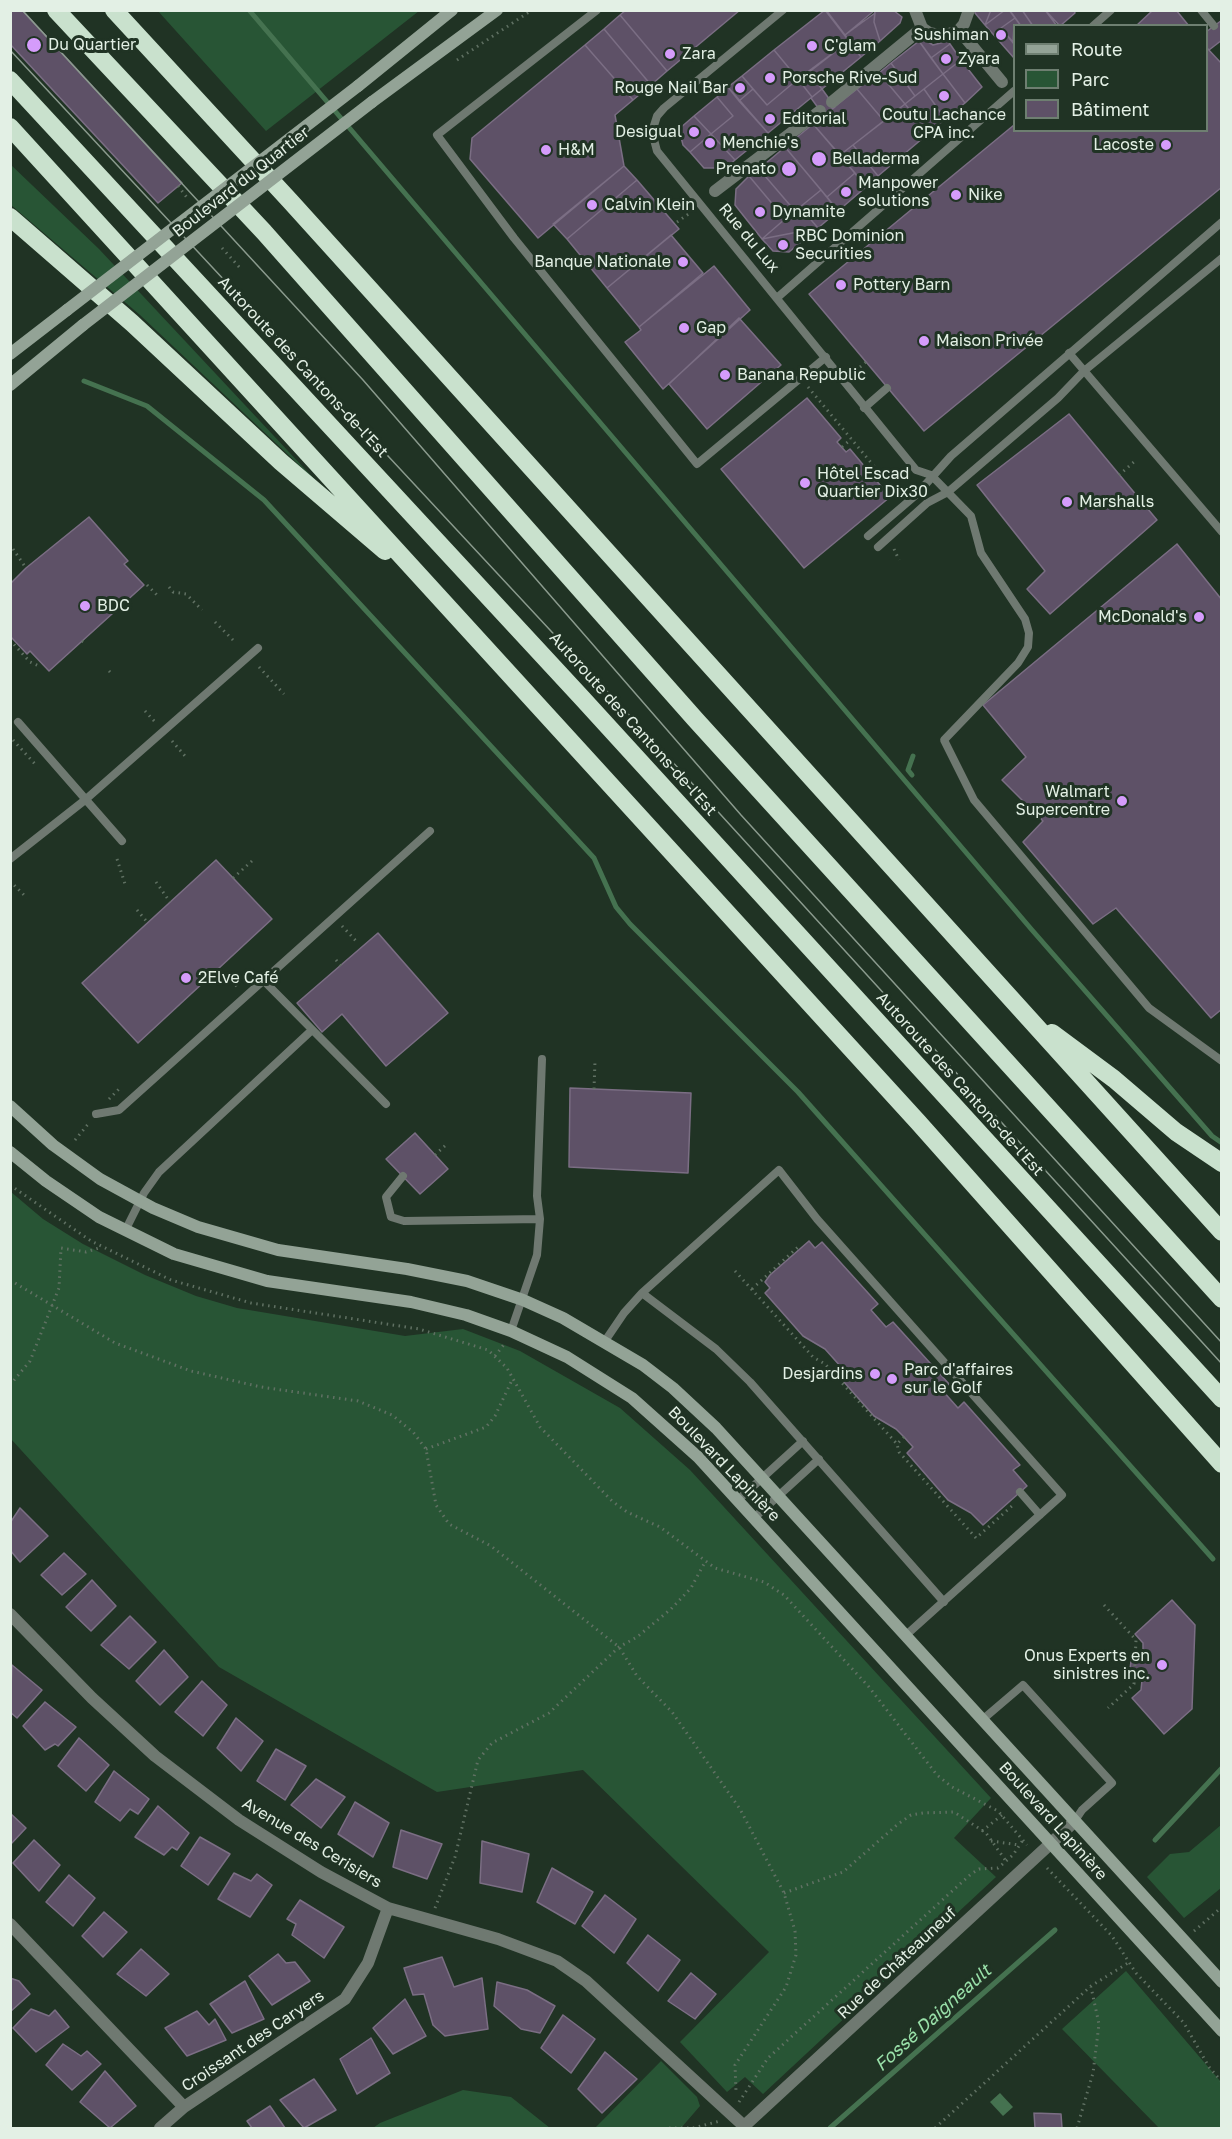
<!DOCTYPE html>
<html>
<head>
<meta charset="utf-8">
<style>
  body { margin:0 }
  #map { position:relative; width:1232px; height:2139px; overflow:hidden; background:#203324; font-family:"Golos Text",sans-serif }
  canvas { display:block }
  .frame { position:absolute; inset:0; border:12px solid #e3f0e5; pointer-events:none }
  .legend { position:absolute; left:1013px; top:24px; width:195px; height:108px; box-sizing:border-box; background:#203324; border:2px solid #6e7f71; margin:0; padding:8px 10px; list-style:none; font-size:18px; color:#e3f0e5 }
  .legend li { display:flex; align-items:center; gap:12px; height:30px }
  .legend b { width:30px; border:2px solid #6e7f71 }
</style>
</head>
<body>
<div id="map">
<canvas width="1232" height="2139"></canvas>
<div class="frame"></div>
<ul class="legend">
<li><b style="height:8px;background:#93a396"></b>Route</li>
<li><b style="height:16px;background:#285535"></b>Parc</li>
<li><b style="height:16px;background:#5e5167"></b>Bâtiment</li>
</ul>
</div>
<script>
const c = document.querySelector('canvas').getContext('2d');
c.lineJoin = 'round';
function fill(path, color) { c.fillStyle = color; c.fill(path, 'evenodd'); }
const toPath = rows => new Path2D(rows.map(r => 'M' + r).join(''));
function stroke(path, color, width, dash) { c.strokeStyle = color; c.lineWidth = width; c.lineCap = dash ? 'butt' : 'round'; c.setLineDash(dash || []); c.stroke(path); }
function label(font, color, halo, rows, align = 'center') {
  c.font = font + ' "Golos Text",sans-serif'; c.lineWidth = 6; c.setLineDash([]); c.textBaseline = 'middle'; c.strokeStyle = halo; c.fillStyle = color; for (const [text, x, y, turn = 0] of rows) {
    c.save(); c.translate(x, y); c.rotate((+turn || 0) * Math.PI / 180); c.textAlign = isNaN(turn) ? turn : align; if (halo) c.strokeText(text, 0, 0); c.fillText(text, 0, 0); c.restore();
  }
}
fill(toPath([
  [158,11,419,11,266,131],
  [10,164,99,249,317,482,140,315,11,205],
  [11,1192,43,1219,83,1244,145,1275,196,1296,237,1308,405,1336,463,1329,520,1351,620,1408,690,1470,991,1798,954,1838,996,1877,763,2094,745,2077,727,2092,680,2042,769,1952,583,1770,437,1792,219,1667,11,1439],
  [1221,1825,1221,1888,1184,1918,1147,1877,1170,1854,1189,1852],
  [1126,1971,1221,2082,1221,2128,1159,2128,1062,2029],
  [661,2061,697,2097,700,2106,681,2128,595,2128],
  [463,2090,511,2097,550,2128,373,2128,380,2123]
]), '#285535');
fill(toPath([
  [1000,2093,1013,2107,1003,2116,990,2102]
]), '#457250');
stroke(toPath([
  [249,10,1032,930,1212,1136,1222,1143],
  [84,381,147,406,264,500,594,858,616,907,630,924,798,1092,1213,1559],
  [912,775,908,770,913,756],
  [1155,1840,1222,1768],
  [830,2128,1055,1930]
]), '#457250', 5);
const building = toPath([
  [10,10,22,10,182,183,158,203,10,44,10,10],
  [626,10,740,10,667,71,620,15,626,10],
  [825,10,849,41,798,79,774,50,825,10],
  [826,10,875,10,845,35,826,10],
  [875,10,893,10,902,17,900,23,880,41,874,22,875,10],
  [975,10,991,10,985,25,975,13,975,10],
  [991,10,1005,10,985,25,991,10],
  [1005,10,1009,10,1015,18,1001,28,1014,44,1014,58,985,25,1005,10],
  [1013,10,1022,10,1033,26,1021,26,1011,12,1013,10],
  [1022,10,1045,10,1057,26,1033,26,1022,10],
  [1074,10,1075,13,1060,26,1046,11,1074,10],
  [1153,10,1176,10,1189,26,1136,26,1153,10],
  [875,13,874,22,880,41,861,57,845,35,875,13],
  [620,15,667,71,651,85,604,29,620,15],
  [1015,18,1021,26,1014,26,1013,42,1001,28,1015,18],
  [1222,20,1222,40,1209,50,1206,47,1206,32,1222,20],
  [604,29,651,85,633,100,585,45,604,29],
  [922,38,933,45,948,41,950,44,931,58,919,41,922,38],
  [849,41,861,57,822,89,808,73,849,41],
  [919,41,943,74,915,96,891,63,919,41],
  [950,44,961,60,943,74,931,58,950,44],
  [585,45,633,100,615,115,624,166,538,238,470,159,472,138,585,45],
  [1206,47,1222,64,1222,187,924,431,809,294,1014,125,1014,130,1206,130,1206,47],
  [774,50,798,79,767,105,742,76,774,50],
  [961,60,982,87,965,103,943,74,961,60],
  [891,63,915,96,905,104,879,73,891,63],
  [808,73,822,89,812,97,798,79,808,73],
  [879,73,905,104,884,121,857,89,879,73],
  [943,74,965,103,945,119,924,89,943,74],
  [742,76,753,89,739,101,728,87,742,76],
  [798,79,812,97,768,133,739,101,753,89,767,105,798,79],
  [728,87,768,133,735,160,711,134,733,116,717,97,728,87],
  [822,89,835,107,824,116,811,98,822,89],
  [857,89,884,121,840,155,813,124,857,89],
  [924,89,945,119,929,133,905,104,924,89],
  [717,97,733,116,711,134,694,116,717,97],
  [905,104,929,133,878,176,853,145,905,104],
  [694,116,711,134,690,152,683,145,679,129,694,116],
  [813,124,855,173,827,197,785,147,813,124],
  [711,134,735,160,726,168,704,168,690,152,711,134],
  [853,145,878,176,866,187,840,155,853,145],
  [785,147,821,190,795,211,759,169,785,147],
  [624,166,637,180,567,239,553,224,624,166],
  [759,169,795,211,785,219,749,176,759,169],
  [855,173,866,187,838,211,827,197,855,173],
  [749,176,785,219,762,239,735,205,736,189,749,176],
  [637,180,679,229,607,288,567,239,637,180],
  [821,190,838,211,818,228,800,207,821,190],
  [800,207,818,228,762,239,785,219,800,207],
  [818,228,789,252,773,251,762,239,818,228],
  [671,235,703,273,639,327,607,288,671,235],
  [714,266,750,310,663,389,625,342,641,330,639,327,714,266],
  [739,318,781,365,707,429,669,384,739,318],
  [807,398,841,438,837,442,846,452,850,449,890,497,804,568,721,469,807,398],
  [1069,414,1157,520,1050,614,1027,589,1045,571,977,485,1069,414],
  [89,517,128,561,124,564,144,585,49,671,30,651,27,654,10,636,10,584,26,568,89,517],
  [1177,544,1222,600,1222,1009,1211,1018,1116,908,1093,924,1023,842,1043,821,1002,780,1026,757,983,705,1177,544],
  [216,860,272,919,138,1043,82,983,216,860],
  [378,933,448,1013,386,1066,342,1014,322,1032,297,1003,378,933],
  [570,1088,691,1093,688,1173,569,1167,570,1088],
  [415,1133,448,1169,420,1194,386,1159,415,1133],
  [809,1241,815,1248,822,1242,878,1304,871,1310,886,1327,893,1322,949,1384,942,1390,958,1408,964,1402,1020,1465,1013,1470,1027,1486,983,1525,971,1513,948,1500,907,1453,913,1447,904,1437,896,1429,874,1416,836,1373,842,1368,825,1349,803,1336,765,1293,770,1288,765,1282,770,1275,809,1241],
  [20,1508,48,1536,20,1562,10,1550,10,1523,20,1508],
  [64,1553,86,1574,62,1595,41,1575,64,1553],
  [92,1580,116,1606,91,1631,66,1607,92,1580],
  [1172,1600,1195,1625,1192,1709,1164,1734,1132,1698,1141,1690,1142,1680,1138,1672,1130,1669,1131,1661,1139,1658,1143,1651,1143,1643,1135,1634,1172,1600],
  [130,1616,156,1642,129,1669,101,1645,130,1616],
  [164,1650,188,1677,160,1705,136,1681,164,1650],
  [12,1665,42,1690,17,1718,10,1712,12,1665],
  [202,1681,227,1705,203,1736,175,1712,202,1681],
  [45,1702,76,1727,58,1746,55,1744,45,1750,23,1726,45,1702],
  [236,1718,263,1741,241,1771,217,1748,236,1718],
  [79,1738,109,1765,86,1791,58,1766,79,1738],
  [276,1749,306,1766,285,1800,257,1781,276,1749],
  [114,1771,149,1799,138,1814,130,1809,120,1821,95,1802,114,1771],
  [316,1779,345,1797,321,1828,291,1805,316,1779],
  [355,1802,389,1823,373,1857,338,1834,355,1802],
  [158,1806,189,1833,177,1850,172,1847,164,1855,135,1837,158,1806],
  [10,1813,26,1828,10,1845,10,1813],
  [401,1830,442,1844,427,1879,393,1867,401,1830],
  [200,1837,230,1854,208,1885,181,1866,200,1837],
  [34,1840,60,1865,39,1891,13,1863,34,1840],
  [482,1841,529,1854,522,1892,480,1883,482,1841],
  [552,1868,593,1892,575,1924,537,1902,552,1868],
  [234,1873,251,1881,257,1874,272,1885,250,1917,218,1899,234,1873],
  [69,1875,95,1898,73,1926,46,1902,69,1875],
  [605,1895,636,1919,614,1953,582,1926,605,1895],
  [300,1900,344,1927,324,1958,292,1935,296,1924,287,1919,300,1900],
  [104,1912,127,1932,103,1957,82,1936,104,1912],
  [648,1935,680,1960,658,1991,627,1963,648,1935],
  [141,1949,169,1974,146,1996,117,1974,141,1949],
  [278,1954,286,1963,295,1962,310,1981,272,2005,249,1976,278,1954],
  [442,1957,454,1987,482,1978,488,2029,445,2036,433,2025,424,1994,413,1995,404,1968,442,1957],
  [691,1973,716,1994,695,2019,668,2001,691,1973],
  [10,1978,19,1981,30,1994,10,2012,10,1978],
  [245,1981,264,2019,232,2033,210,2004,245,1981],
  [497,1982,527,1990,555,2006,540,2033,521,2029,494,2006,497,1982],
  [405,1999,426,2036,393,2054,373,2028,405,1999],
  [31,2009,49,2016,55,2010,69,2027,36,2052,13,2028,31,2009],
  [197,2011,209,2025,215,2019,226,2040,187,2056,165,2028,197,2011],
  [563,2015,595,2039,571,2073,541,2048,563,2015],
  [371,2038,390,2073,357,2094,340,2059,371,2038],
  [63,2044,81,2056,87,2051,101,2064,72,2090,46,2065,63,2044],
  [605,2052,637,2079,602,2113,578,2089,605,2052],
  [105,2071,136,2106,110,2128,80,2102,105,2071],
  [314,2079,336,2110,304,2128,280,2100,314,2079],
  [270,2106,285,2128,252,2128,247,2121,270,2106],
  [1034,2113,1061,2114,1062,2128,1035,2128,1034,2113]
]);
fill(building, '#5e5167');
stroke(building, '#7b6e84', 1.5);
stroke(toPath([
  [457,60,532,10],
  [178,186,188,199],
  [677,222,690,213],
  [222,248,241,269],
  [860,367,866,362],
  [808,387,888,483,900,492],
  [842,447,851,439],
  [1119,475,1135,461],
  [13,549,26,568],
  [894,549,899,560],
  [147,585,158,596],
  [169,587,173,592,186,594,202,610],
  [215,622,233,640],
  [10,640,30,662,39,666],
  [82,641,84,642],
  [259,667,284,694],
  [109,671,113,675],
  [145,711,156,723],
  [13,740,35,764],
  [172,741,185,756],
  [117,859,125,884],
  [233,878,252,861],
  [10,881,27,898],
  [156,882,170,902],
  [137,910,148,923],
  [342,926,357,942],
  [336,960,341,966],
  [217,970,238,987],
  [594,1089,595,1061],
  [109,1099,120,1088],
  [75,1140,89,1123],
  [435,1155,448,1143],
  [10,1185,91,1241,171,1280,251,1303,419,1329,488,1350,507,1368,540,1427,612,1501,627,1512,660,1527,715,1568,764,1582,784,1595,869,1687,937,1775,952,1787,998,1811,1027,1845],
  [735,1271,813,1357,825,1364,897,1444],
  [10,1280,115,1343,191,1371,261,1387,358,1401,392,1415,413,1432,426,1449,436,1505,449,1524,491,1546,619,1647,637,1676,672,1712,740,1809,784,1893,795,1931,796,1955,786,1987,735,2065,736,2091],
  [752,1289,798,1247],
  [495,1356,505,1343],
  [10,1385,30,1361,59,1288,61,1248,86,1252,102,1247],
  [904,1437,897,1444,899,1452,976,1538,1013,1505],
  [426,1449,486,1427,495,1416,512,1380],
  [1104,1605,1136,1640,1134,1684,1108,1708],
  [982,1831,1002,1815],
  [991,1841,1019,1845],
  [1047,1868,1112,1936,1136,1973,1184,2023,1209,2067,1222,2082],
  [784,1893,843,1872,898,1824,911,1815,923,1813,954,1812,986,1833,1006,1861],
  [435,1908,455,1857,478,1760,492,1743,549,1713,619,1647,637,1637,671,1609,691,1588,705,1562],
  [1194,1931,1222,1907],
  [739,2102,768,2058,971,1874,979,1869,998,1868,1013,1855,1023,1840],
  [669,2128,693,2128,720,2121],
  [935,2128,1091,1986,1128,1963],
  [1077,2128,1093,2073,1099,2024,1091,1987]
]), '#607163', 3, [1.5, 4.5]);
stroke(toPath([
  [597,10,437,135,514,238,697,464,826,357],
  [783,10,664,108,657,116,652,132,657,151,916,470,931,475,971,516,981,553,1025,619,1029,633,1028,647,1018,663,944,740,974,800,1149,1008,1222,1061],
  [1201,10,1214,26],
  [1093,26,1111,10],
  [778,297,1014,91],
  [1069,353,1222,532],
  [864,408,887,388],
  [868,536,916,495,951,456,1222,222],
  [878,547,927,503,948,492,1058,398,1084,371,1222,258],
  [18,722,122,841],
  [10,859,85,800,258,648],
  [263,980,386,1104],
  [96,1114,119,1110,430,831],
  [403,1176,386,1197,391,1217,404,1221,540,1219],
  [125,1231,144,1193,159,1172,312,1030],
  [642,1293,716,1349,750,1382,944,1602],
  [511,1331,537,1255,540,1219,537,1196,542,1059],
  [605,1341,624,1313,642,1293,779,1170,817,1219,1062,1495,905,1636],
  [1020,1492,1040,1515],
  [738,1500,803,1441],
  [754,1518,819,1459],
  [982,1720,1023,1685,1112,1783,1082,1810,1074,1822]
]), '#6f7971', 8);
stroke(toPath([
  [915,10,922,28,929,33,944,36,959,30,964,24,969,10],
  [959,30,1002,82],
  [832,102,922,28],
  [715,191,820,111]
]), '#6f7971', 12);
stroke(toPath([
  [10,1614,92,1698,155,1756,239,1820,321,1872,388,1908,498,1939,557,1961,586,1981,744,2126],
  [10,1924,184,2107],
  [160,2128,184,2107,345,1999,368,1963,388,1908],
  [742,2128,1074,1822]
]), '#6f7971', 12);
stroke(toPath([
  [358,86,452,10],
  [372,102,497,10],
  [10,354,67,310],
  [10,385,83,325],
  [10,1106,53,1145,100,1179,153,1208,198,1227,278,1250,407,1269,467,1281,523,1300,563,1318,643,1365,673,1388,716,1428,1222,1982],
  [10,1152,46,1181,99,1217,174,1254,267,1281,411,1302,466,1315,511,1331,567,1357,632,1398,698,1457,1222,2031]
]), '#93a396', 12);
stroke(toPath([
  [56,10,264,232,695,719,1222,1299],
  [114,10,291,202,1222,1232],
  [10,80,582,698,1222,1399],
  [10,127,918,1122,1222,1464],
  [10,217,132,323,281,462,385,551],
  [1052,1033,1114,1079,1176,1132,1222,1163]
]), '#c9e1cd', 18);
stroke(toPath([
  [22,10,363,380,741,815,1222,1343],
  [10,50,658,746,1222,1364]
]), '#8b9b8e', 1.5);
stroke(toPath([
  [67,310,358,86],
  [83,325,372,102]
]), '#93a396', 12);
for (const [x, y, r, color] of [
  [1001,35,6,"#d59cfb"],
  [34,45,8,"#d59cfb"],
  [812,46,6,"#d59cfb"],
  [670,54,6,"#d59cfb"],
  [946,59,6,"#d59cfb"],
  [770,78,6,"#d59cfb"],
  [740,88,6,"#d59cfb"],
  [944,96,6,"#d59cfb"],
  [770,119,6,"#d59cfb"],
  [694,132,6,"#d59cfb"],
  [710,143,6,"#d59cfb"],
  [1166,145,6,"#d59cfb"],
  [546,150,6,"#d59cfb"],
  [819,159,8,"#d59cfb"],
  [789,169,8,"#d59cfb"],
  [846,192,6,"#d59cfb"],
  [956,195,6,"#d59cfb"],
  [592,205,6,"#d59cfb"],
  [760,212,6,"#d59cfb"],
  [783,245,6,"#d59cfb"],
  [683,262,6,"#d59cfb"],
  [841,285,6,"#d59cfb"],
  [684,328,6,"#d59cfb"],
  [924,341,6,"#d59cfb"],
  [725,375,6,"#d59cfb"],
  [805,483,6,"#d59cfb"],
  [1067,502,6,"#d59cfb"],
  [85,606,6,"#d59cfb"],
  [1199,617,6,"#d59cfb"],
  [1122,801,6,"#d59cfb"],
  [186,978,6,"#d59cfb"],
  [875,1374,6,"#d59cfb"],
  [892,1379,6,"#d59cfb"],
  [1162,1665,6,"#d59cfb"]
]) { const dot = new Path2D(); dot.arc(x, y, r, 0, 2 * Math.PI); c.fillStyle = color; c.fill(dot); stroke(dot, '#203324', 2); }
label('16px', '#e3f0e5', '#203324', [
  ["Sushiman",989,35,"right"],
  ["Du Quartier",48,45],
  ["C'glam",824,46],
  ["Zara",682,54],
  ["Zyara",958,59],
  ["Porsche Rive-Sud",782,78],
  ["Rouge Nail Bar",728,88,"right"],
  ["Coutu Lachance",944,115,"center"],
  ["CPA inc.",944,133,"center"],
  ["Editorial",782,119],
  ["Desigual",682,132,"right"],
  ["Menchie's",722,143],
  ["Lacoste",1154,145,"right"],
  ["H&M",558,150],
  ["Belladerma",832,159],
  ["Prenato",776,169,"right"],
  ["Manpower",858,183],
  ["solutions",858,201],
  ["Nike",968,195],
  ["Calvin Klein",604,205],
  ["Dynamite",772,212],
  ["RBC Dominion",795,236],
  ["Securities",795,254],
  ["Banque Nationale",671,262,"right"],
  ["Pottery Barn",853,285],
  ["Gap",696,328],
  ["Maison Privée",936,341],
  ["Banana Republic",737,375],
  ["Hôtel Escad",817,474],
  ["Quartier Dix30",817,492],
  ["Marshalls",1079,502],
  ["BDC",97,606],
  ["McDonald's",1187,617,"right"],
  ["Walmart",1110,792,"right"],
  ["Supercentre",1110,810,"right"],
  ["2Elve Café",198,978],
  ["Parc d'affaires",904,1370],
  ["sur le Golf",904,1388],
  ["Desjardins",863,1374,"right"],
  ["Onus Experts en",1150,1656,"right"],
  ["sinistres inc.",1150,1674,"right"]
], 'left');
label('16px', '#e3f0e5', '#203324', [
  ["Boulevard du Quartier",241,182,-38],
  ["Rue du Lux",749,238,50],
  ["Autoroute des Cantons-de-l'Est",303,367,47],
  ["Autoroute des Cantons-de-l'Est",633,724,48],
  ["Autoroute des Cantons-de-l'Est",960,1084,48],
  ["Boulevard Lapinière",724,1464,46],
  ["Boulevard Lapinière",1053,1821,48],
  ["Avenue des Cerisiers",312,1843,31],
  ["Rue de Châteauneuf",897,1963,-43],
  ["Croissant des Caryers",253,2041,-34]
]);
label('italic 18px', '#99e0a9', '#203324', [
  ["Fossé Daigneault",933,2018,-42]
]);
</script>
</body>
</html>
